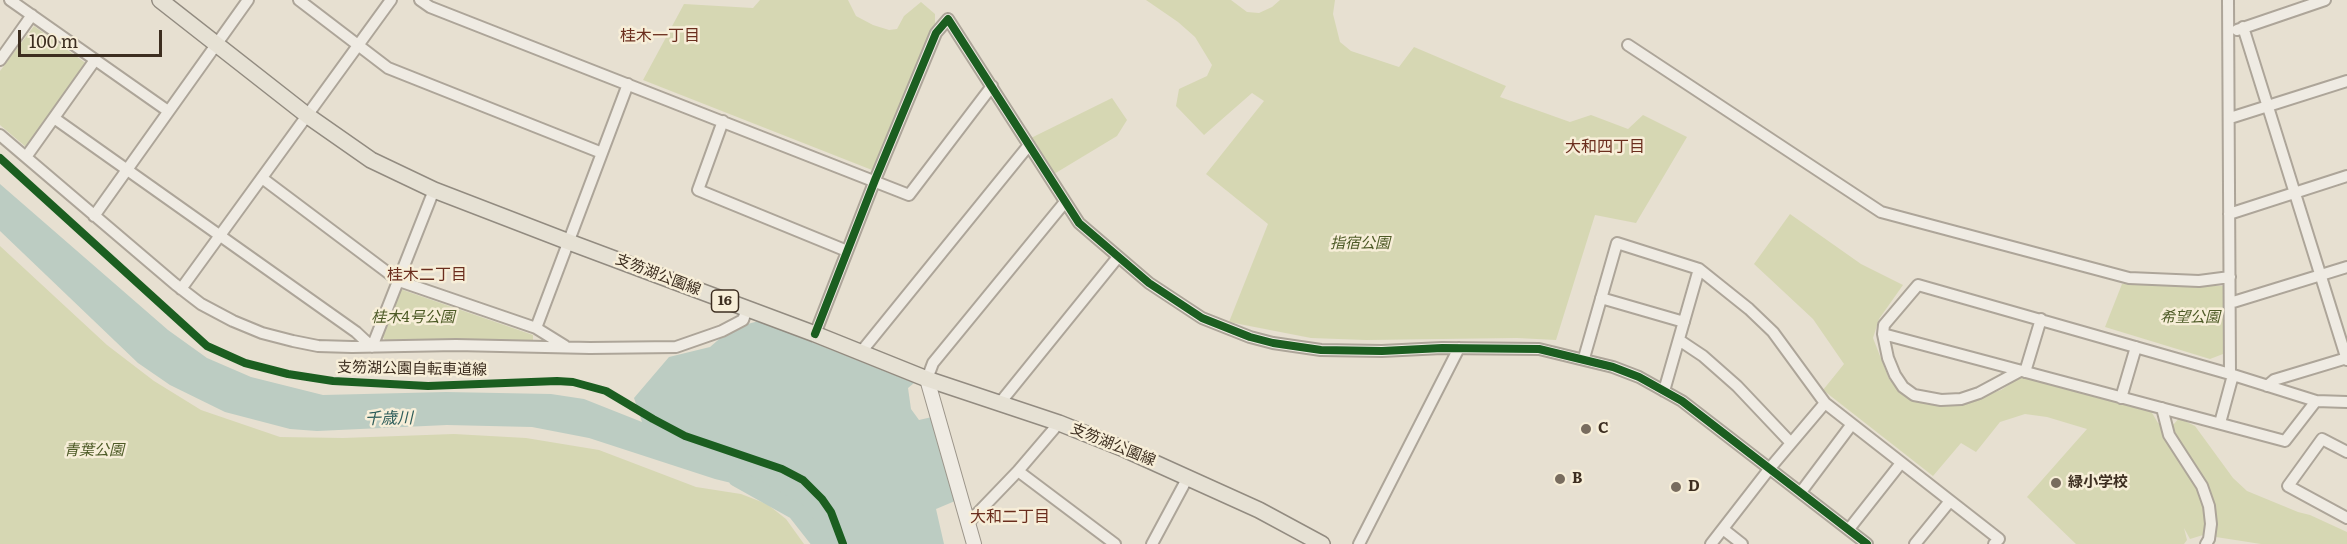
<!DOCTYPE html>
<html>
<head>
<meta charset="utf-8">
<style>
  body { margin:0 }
  #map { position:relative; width:2347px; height:544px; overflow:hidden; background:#e7e0d1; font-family:Literata,serif }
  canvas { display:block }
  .scale { position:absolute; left:18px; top:30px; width:144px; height:27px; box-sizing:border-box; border:3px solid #3d2e20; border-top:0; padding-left:8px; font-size:18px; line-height:21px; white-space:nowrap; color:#3d2e20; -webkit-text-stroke:4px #f7eed8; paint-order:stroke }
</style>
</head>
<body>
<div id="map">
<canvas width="2347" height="544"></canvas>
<div class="scale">100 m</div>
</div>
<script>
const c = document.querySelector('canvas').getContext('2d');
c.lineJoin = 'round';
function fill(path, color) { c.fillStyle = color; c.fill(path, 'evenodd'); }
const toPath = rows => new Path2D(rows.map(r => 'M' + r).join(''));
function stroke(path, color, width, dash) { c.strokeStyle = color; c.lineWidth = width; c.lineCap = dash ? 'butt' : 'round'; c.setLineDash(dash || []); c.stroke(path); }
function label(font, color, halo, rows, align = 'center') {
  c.font = font + ' Literata,"Noto Sans JP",serif'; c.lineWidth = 5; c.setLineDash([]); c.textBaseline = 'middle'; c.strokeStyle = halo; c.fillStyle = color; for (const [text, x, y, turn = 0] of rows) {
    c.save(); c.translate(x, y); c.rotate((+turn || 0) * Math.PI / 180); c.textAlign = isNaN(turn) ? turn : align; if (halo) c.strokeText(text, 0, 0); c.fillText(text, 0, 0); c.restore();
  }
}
fill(toPath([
  [760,0,848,0,856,16,873,25,889,30,897,29,904,16,921,2,935,14,935,25,872,170,643,80,684,4,753,8],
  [1146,0,1231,0,1247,12,1259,13,1272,7,1280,0,1335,0,1333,14,1340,42,1351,51,1399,67,1414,47,1506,86,1500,97,1570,122,1591,115,1628,129,1643,115,1687,137,1636,223,1595,215,1556,340,1517,338,1366,340,1311,338,1229,322,1268,224,1206,174,1264,101,1252,93,1204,135,1176,106,1179,89,1207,76,1212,65,1195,37,1178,22],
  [34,26,87,64,26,147,0,125,0,71],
  [1112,98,1127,120,1117,136,1054,174,1031,138],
  [1790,214,1861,264,1903,285,1879,319,1873,338,1889,379,1902,394,1922,403,1940,405,1970,401,2001,390,2021,377,2151,411,2158,423,2174,424,2179,418,2195,426,2233,478,2247,491,2298,512,2310,515,2347,532,2347,544,2261,544,2203,535,2190,539,2184,528,2187,540,2184,544,2076,544,2027,497,2087,429,2047,417,2025,414,2000,422,1976,452,1961,443,1933,476,1823,390,1844,364,1813,319,1754,264],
  [0,246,107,345,154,381,201,410,280,437,343,438,454,434,526,438,599,450,696,487,741,494,767,504,786,519,804,544,0,544],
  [2122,284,2223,286,2223,354,2210,359,2105,327],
  [400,289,533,335,533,342,385,340,382,336]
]), '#d6d7b3');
fill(toPath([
  [0,184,168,330,207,358,251,377,323,395,446,392,551,394,584,399,642,422,634,398,669,357,710,347,732,328,759,321,914,383,908,388,911,409,919,420,932,417,955,501,936,509,944,544,812,544,808,533,776,494,715,479,589,438,532,427,447,425,317,431,290,429,225,412,170,385,138,363,0,231]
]), '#bcccc2');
stroke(toPath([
  [737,478,796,511,822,544]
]), '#bcccc2', 18);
const street = toPath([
  [10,0,168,111],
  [299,0,388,68,602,153],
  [420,0,430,7,909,195,992,86],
  [2228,0,2230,374],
  [2243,27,2347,360],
  [2237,30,2325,0],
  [1628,45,1881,212,2129,278,2199,281,2230,277],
  [0,60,32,15],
  [54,118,356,332,372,347,434,190],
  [2230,118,2347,81],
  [723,121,698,190,847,251],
  [0,135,175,284,201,304,233,321,262,333,293,341,318,346,352,347,456,345,590,348,676,347,722,331,743,320,747,309],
  [26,157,95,60],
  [262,178,399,281,536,328,565,346],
  [2229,214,2347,176],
  [94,216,248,0],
  [181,289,391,0],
  [1601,298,1684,322],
  [2230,303,2347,267],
  [536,328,628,84],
  [815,334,875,180,936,33,948,19,1079,223,1149,283,1202,318,1250,337,1273,343,1321,350,1382,351,1442,348,1539,349,1613,367,1639,377,1682,401,1867,544],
  [1883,334,2285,441,2316,401],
  [1679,340,1703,356,1737,386,1791,443],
  [861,352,1029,145],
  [1584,358,1617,243,1699,269,1749,309,1773,332,1825,403,1999,539,1994,544],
  [2020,371,1979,393,1961,399,1941,400,1914,395,1903,387,1895,375,1888,358,1883,334,1884,325,1918,285,2230,374,2316,401,2347,402],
  [2025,372,2041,319],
  [927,379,933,363,1065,202],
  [2267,386,2274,380,2347,358],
  [1664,391,1699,269],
  [2121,398,2136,347],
  [999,404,1118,257],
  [2162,408,2169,435,2202,486,2209,506,2211,524,2209,539,2206,544],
  [2220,423,2233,375],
  [2347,452,2322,439,2288,486,2347,518],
  [1018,471,1115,544],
  [1801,492,1852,424],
  [969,522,1018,471,1059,423],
  [1723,529,1742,544],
  [1849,529,1901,463],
  [1152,544,1188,477],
  [1359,544,1459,348],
  [1711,544,1770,468,1825,403],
  [1915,544,1950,501]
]);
const secondary = toPath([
  [927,379,974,544]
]);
const primary = toPath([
  [160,0,308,116,371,160,434,190,569,242,815,334,927,379,1059,423,1124,449,1259,510,1322,544]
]);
stroke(street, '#ada599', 14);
stroke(secondary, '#9c958a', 16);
stroke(primary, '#928b80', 18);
stroke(street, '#efebe3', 10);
stroke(secondary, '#efebe3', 14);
stroke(primary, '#e6e1d4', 15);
stroke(toPath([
  [0,158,207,346,245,363,288,374,333,381,428,386,557,381,573,382,606,391,653,419,685,436,782,469,803,480,822,499,831,512,843,544],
  [815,334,875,180,936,33,948,19,1079,223,1149,283,1202,318,1250,337,1273,343,1321,350,1382,351,1442,348,1539,349,1613,367,1639,377,1682,401,1867,544]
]), '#1b5e20', 8);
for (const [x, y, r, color] of [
  [1586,429,6,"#786c5e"],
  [1560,479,6,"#786c5e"],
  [2056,483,6,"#786c5e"],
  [1676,487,6,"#786c5e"]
]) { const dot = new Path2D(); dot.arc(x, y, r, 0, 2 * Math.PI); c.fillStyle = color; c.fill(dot); stroke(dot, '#f7eed8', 2); }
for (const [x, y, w] of [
  [725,301,27]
]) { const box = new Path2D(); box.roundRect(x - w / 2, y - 11, w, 22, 4.5); c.fillStyle = '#f7eed8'; c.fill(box); stroke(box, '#3d2e20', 1.5); }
label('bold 14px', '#3d2e20', null, [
  ["16",725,301]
]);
label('italic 15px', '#4d5a26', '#f7eed8', [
  ["指宿公園",1360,244],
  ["桂木4号公園",413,318],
  ["希望公園",2190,318],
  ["青葉公園",94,451]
]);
label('15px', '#3d2e20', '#f7eed8', [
  ["支笏湖公園線",658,275,21],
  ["支笏湖公園自転車道線",412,369,1],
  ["支笏湖公園線",1113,445,22]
]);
label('bold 15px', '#3d2e20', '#f7eed8', [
  ["C",1598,429],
  ["B",1572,479],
  ["緑小学校",2068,483],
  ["D",1688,487]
], 'left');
label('16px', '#6b2e1e', '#f7eed8', [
  ["桂木一丁目",660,36],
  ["大和四丁目",1605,147],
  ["桂木二丁目",427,275],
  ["大和二丁目",1010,517]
]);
label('italic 16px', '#2f5d5a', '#f7eed8', [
  ["千歳川",389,419,-1]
]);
</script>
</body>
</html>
